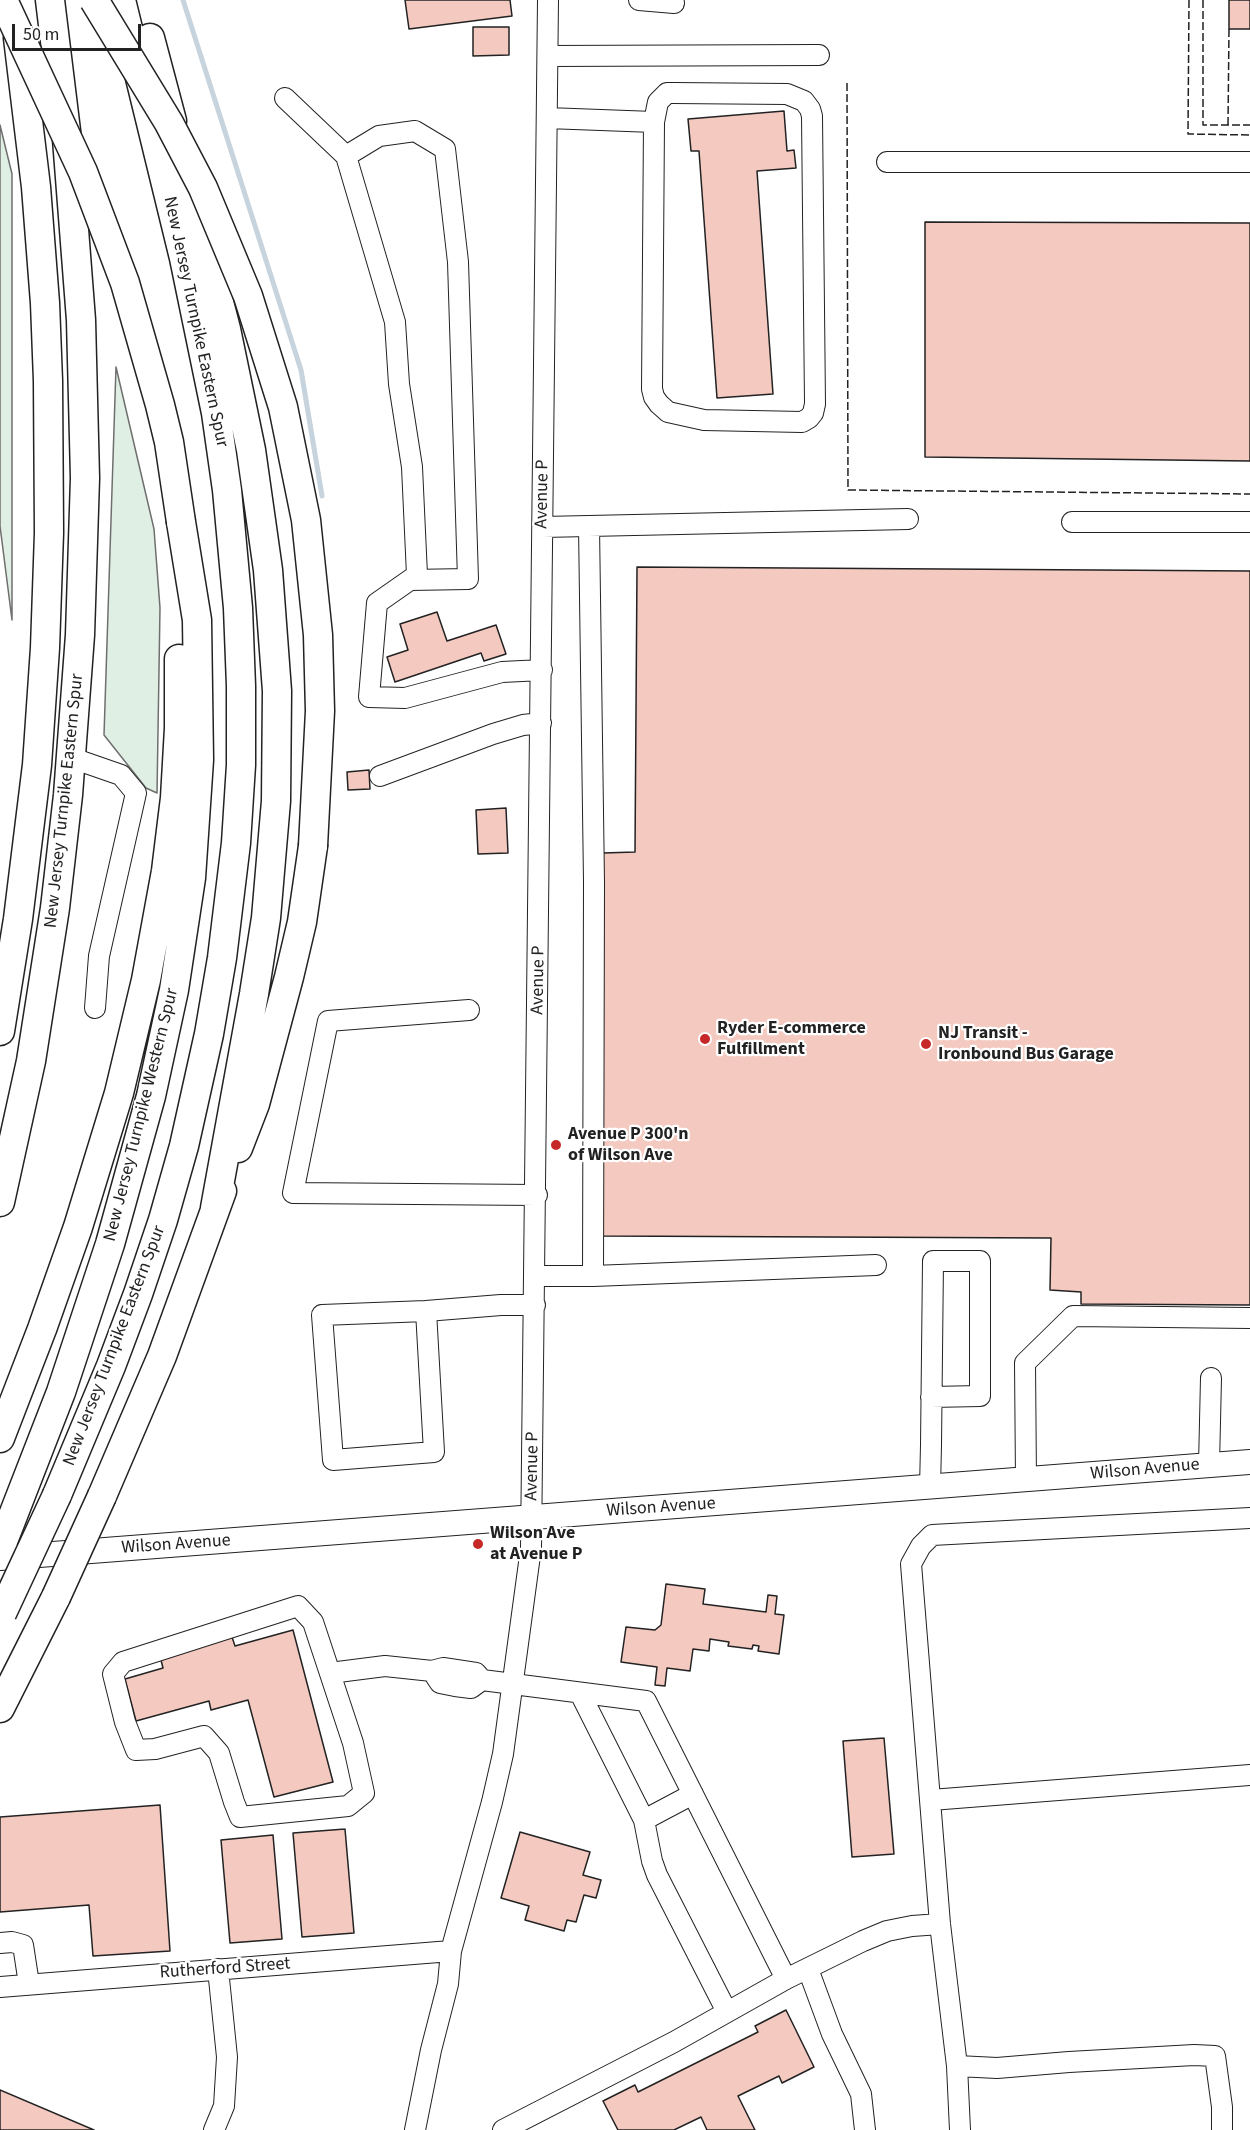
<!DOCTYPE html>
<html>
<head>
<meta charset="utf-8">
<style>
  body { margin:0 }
  #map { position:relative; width:1250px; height:2130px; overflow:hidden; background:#fff; font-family:"Source Sans 3",sans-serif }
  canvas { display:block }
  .scale { position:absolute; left:12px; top:24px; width:129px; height:27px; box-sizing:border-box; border:3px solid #222; border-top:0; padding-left:8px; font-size:18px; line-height:21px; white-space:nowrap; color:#222; -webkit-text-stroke:4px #fff; paint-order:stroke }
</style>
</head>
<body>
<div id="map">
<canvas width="1250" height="2130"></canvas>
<div class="scale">50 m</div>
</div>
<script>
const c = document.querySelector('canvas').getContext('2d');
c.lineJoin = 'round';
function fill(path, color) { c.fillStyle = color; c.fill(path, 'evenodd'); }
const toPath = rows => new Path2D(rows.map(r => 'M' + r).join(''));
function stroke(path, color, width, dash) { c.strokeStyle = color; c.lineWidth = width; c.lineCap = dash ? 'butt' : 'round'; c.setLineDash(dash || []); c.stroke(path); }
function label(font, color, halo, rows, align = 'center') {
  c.font = font + ' "Source Sans 3",sans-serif'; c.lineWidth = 4.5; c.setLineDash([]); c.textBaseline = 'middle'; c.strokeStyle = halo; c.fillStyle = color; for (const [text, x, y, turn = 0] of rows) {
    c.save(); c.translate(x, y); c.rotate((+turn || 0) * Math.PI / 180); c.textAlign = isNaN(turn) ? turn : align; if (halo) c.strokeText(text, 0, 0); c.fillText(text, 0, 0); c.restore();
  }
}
const green = toPath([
  [0,125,12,174,12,620,0,526,0,125],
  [116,367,154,529,160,608,157,793,146,788,104,735,116,367]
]);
fill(green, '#e0efe3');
stroke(green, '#6f6f6f', 1.5);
stroke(toPath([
  [183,0,301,370,322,496]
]), '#c7d3dd', 5);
const building = toPath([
  [405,0,510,0,512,16,409,29,405,0],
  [1229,0,1250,0,1250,29,1229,29,1229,0],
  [473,27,509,27,509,55,473,56,473,27],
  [784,111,787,151,794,150,796,168,757,171,773,394,717,398,699,151,691,151,688,119,784,111],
  [925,222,1250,223,1250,461,925,457,925,222],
  [637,567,1250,571,1250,1305,1081,1304,1081,1292,1050,1290,1051,1238,601,1236,603,853,635,852,637,567],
  [437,612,447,641,496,625,506,654,484,661,481,653,395,682,387,657,408,650,400,624,437,612],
  [369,770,370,789,348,790,347,772,369,770],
  [506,808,508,853,478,854,476,810,506,808],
  [666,1584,705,1589,703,1604,766,1612,768,1595,777,1596,775,1614,784,1615,779,1654,758,1651,759,1646,753,1645,752,1649,728,1646,729,1642,710,1639,709,1651,693,1649,690,1671,667,1668,665,1686,655,1685,657,1667,621,1662,626,1627,655,1630,661,1625,666,1584],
  [293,1630,333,1782,274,1797,248,1700,211,1710,209,1701,136,1721,125,1679,163,1668,160,1656,232,1637,235,1646,293,1630],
  [884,1738,894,1854,852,1857,843,1741,884,1738],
  [160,1805,170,1951,93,1956,89,1905,0,1912,0,1817,160,1805],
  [345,1829,354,1933,302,1937,293,1833,345,1829],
  [520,1832,590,1852,583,1875,601,1880,596,1898,584,1895,576,1922,567,1920,564,1931,525,1920,529,1906,501,1898,520,1832],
  [273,1835,282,1939,230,1943,221,1840,273,1835],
  [786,2010,814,2067,782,2083,779,2076,738,2096,755,2130,707,2130,701,2117,674,2130,618,2130,603,2101,635,2085,638,2092,758,2032,755,2026,786,2010],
  [0,2090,94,2130,0,2130,0,2090]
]);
fill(building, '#f3c9c0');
stroke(building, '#222', 1.5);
const minor = toPath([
  [639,0,674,3],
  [548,56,819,55],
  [285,98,346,156,395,322,399,384,412,467,417,575,377,603,369,697,405,698,502,672,542,670],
  [547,118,654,122,652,389,654,397,659,404,668,412,704,420,802,422,809,418,813,413,815,404,812,116,810,109,804,101,787,94,673,93,667,93,658,102,654,122],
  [346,156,379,136,415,131,445,149,458,262,468,579,410,580],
  [887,162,1250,162],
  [1072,522,1250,522],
  [543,527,908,519],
  [72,758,121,775,136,793,99,956,95,1008],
  [380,776,493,734,523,725,541,723],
  [469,1010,328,1021,293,1193,537,1195],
  [535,1276,593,1276,594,882,589,526],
  [593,1276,876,1265],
  [426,1311,434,1452,333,1460,322,1315,426,1311],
  [426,1311,501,1305,535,1305],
  [1209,1465,1211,1378],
  [1026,1480,1025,1363,1073,1316,1250,1318],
  [930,1488,931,1445,933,1261,980,1261,980,1396,931,1397],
  [298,1606,313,1622,353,1743,364,1793,348,1806,240,1817,234,1802,219,1753,204,1736,155,1749,136,1750,125,1722,113,1674,123,1662,298,1606],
  [432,1671,440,1683,455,1686,471,1688,482,1680],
  [330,1673,385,1666,432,1671,443,1668,476,1673,482,1680,646,1701,786,1979],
  [580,1693,644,1820,693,1794],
  [931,1800,1250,1775],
  [644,1820,652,1861,657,1875,727,2012],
  [0,1943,12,1942,23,1945,29,1984],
  [808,1969,832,2034,861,2094,865,2130],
  [0,1987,451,1951],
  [957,2066,997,2068,1069,2062,1194,2055,1215,2056,1222,2107,1222,2130],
  [214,2130,224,2106,227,2057,218,1969],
  [415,2130,431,2050,448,1984,451,1951,492,1802,503,1754,531,1548,548,0],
  [503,2130,674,2042,786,1979,863,1941,887,1931,912,1926,940,1924],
  [960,2130,957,2066,940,1924,911,1564,921,1546,932,1535,1250,1518]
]);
const major = toPath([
  [0,1558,1250,1462]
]);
const highway = toPath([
  [150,38,172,121],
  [183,163,226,329,251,450,268,570,277,691,276,801,266,918,254,994,215,1208],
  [0,1031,18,919,37,765,45,648,49,533,48,381,45,303,36,187,18,38],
  [238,1148,255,1104,289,977,302,922,313,846],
  [0,1202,31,1061,55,908,68,795,80,635,85,478,81,320,67,139,50,0],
  [0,1438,42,1329,78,1227,119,1093,146,980,166,871,175,798,179,728,179,659],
  [57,1495,111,1366,138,1294,163,1220,184,1146,209,1034,222,958,236,843,241,765,241,686,238,608,227,490,216,413,184,258,121,0],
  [102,1496,162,1356,222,1191],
  [0,1549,61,1392,110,1244,151,1096,174,990,191,878,199,760,197,620,181,522],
  [0,1708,56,1597]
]);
stroke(minor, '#222', 22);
stroke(major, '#222', 26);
stroke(highway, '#222', 31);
stroke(minor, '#fff', 20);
stroke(major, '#fff', 24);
stroke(highway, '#fff', 28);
const highwayBridge = toPath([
  [3,0,83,172,125,283,160,405,169,442,181,522],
  [94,0,169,123,203,188,248,296,283,407,306,520,318,635,320,711,313,846],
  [56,1597,102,1496],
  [2,1613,57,1495]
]);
stroke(highwayBridge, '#222', 31, []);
stroke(highwayBridge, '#fff', 28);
stroke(toPath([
  [1189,0,1188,134,1250,135],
  [1203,0,1203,125,1250,125],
  [847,83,848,490,1250,494],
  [1228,125,1229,29]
]), '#222', 1.5, [8, 3]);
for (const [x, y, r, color] of [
  [705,1039,6,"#c62828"],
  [926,1044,6,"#c62828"],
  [556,1145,6,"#c62828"],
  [478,1544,6,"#c62828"]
]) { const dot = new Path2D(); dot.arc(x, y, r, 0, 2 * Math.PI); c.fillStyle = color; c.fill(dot); stroke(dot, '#fff', 2); }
label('18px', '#222', '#fff', [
  ["New Jersey Turnpike Eastern Spur",195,322,78],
  ["Avenue P",543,494,-89],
  ["New Jersey Turnpike Eastern Spur",65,801,-84],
  ["Avenue P",539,980,-89],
  ["New Jersey Turnpike Western Spur",142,1115,-76],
  ["New Jersey Turnpike Eastern Spur",115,1346,-69],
  ["Avenue P",533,1466,-89],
  ["Wilson Avenue",1145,1470,-5],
  ["Wilson Avenue",661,1508,-4],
  ["Wilson Avenue",176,1545,-4],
  ["Rutherford Street",225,1969,-4]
]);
label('bold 18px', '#222', '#fff', [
  ["Ryder E-commerce",717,1029],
  ["Fulfillment",717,1050],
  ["NJ Transit -",938,1034],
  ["Ironbound Bus Garage",938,1055],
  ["Avenue P 300'n",568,1135],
  ["of Wilson Ave",568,1156],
  ["Wilson Ave",490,1534],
  ["at Avenue P",490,1555]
], 'left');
</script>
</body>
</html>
